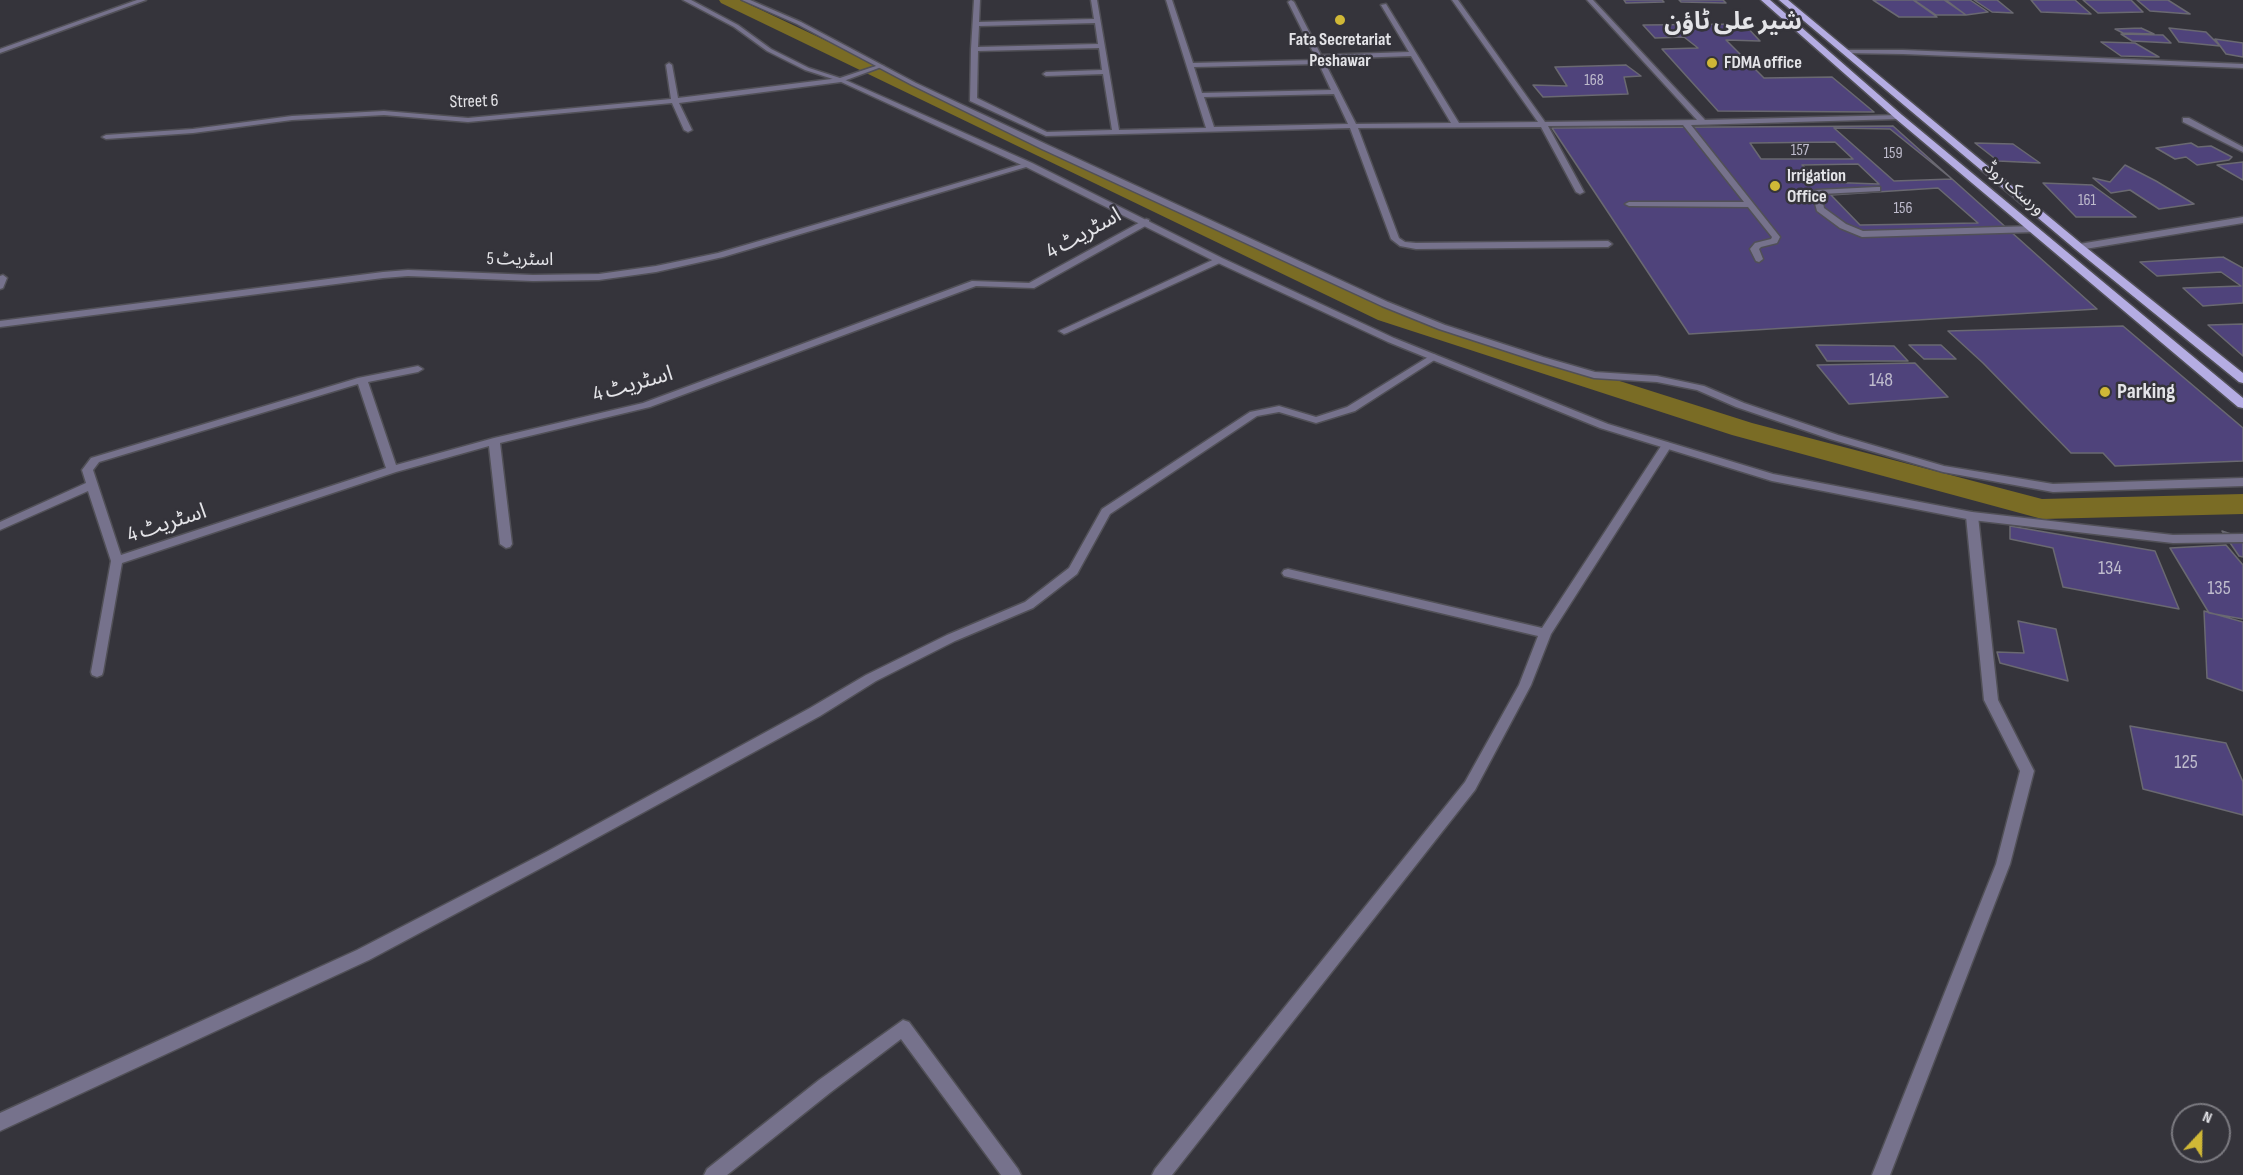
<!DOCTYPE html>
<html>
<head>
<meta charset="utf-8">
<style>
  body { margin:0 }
  #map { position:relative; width:2243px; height:1175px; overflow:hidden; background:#35343b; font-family:"Sofia Sans Condensed",sans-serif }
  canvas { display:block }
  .north { position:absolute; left:2171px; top:1103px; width:60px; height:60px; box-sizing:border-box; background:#35343b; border:2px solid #7b7a80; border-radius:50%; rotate:22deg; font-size:16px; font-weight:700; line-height:24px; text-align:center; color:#e4e4e8 }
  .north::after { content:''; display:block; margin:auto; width:21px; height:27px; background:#d0b836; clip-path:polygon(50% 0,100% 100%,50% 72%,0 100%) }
</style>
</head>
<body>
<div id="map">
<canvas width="2243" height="1175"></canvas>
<div class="north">N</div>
</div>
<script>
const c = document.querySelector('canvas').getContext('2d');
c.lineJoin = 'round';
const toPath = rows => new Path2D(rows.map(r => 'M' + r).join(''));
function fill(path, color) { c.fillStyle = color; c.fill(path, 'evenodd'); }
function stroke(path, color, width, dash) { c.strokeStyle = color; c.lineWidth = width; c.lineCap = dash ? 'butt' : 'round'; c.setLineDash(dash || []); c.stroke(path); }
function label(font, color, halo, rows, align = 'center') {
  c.font = font + ' "Sofia Sans Condensed","Noto Sans Arabic",sans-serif'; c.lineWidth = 5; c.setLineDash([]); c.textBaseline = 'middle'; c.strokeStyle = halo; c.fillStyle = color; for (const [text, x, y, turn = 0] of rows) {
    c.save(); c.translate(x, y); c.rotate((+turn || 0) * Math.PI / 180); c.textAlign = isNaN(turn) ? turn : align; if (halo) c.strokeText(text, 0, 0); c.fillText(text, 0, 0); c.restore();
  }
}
fill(toPath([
  [719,0,740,0,1396,310,1752,423,2042,499,2243,494,2243,514,2042,519,1732,435,1378,320,721,3,719,0]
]), '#7a6c25');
const building = toPath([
  [1624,0,1662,0,1664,2,1626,3,1624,0],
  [1679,0,1723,0,1726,3,1681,2,1679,0],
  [1873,0,1913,0,1937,17,1899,17,1873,0],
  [1914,0,1944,0,1966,15,1936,15,1914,0],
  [1946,0,1970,0,1988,12,1966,15,1946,0],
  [1974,0,1997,0,2013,13,1992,12,1974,0],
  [2031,0,2075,0,2091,14,2041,12,2031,0],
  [2083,0,2131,0,2143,12,2098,13,2083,0],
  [2137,0,2168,0,2190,14,2150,11,2137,0],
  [1744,24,1760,41,1726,40,1764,78,1832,77,1874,112,1718,111,1662,49,1698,48,1684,37,1655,38,1643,25,1744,24],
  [2141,28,2154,34,2123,33,2115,29,2141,28],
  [2169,28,2206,32,2220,46,2179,42,2169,28],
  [2121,34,2163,35,2171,43,2132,41,2121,34],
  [2215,39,2243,43,2243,57,2226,54,2215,39],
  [2101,42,2135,43,2159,57,2121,56,2101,42],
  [1626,65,1641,76,1624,77,1628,94,1543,97,1533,85,1567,86,1555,67,1626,65],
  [1893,126,2097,309,1689,334,1552,128,1893,126],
  [1834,128,1890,129,1952,179,1894,181,1834,128],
  [1835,142,1853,159,1761,159,1750,143,1835,142],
  [1975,143,2013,144,2040,163,1998,161,1975,143],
  [2191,143,2198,147,2211,146,2232,157,2229,160,2197,165,2186,157,2175,159,2156,148,2191,143],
  [2243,162,2243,180,2217,165,2243,162],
  [1858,164,1879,184,1821,182,1802,165,1858,164],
  [2125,165,2156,181,2194,204,2159,209,2130,190,2111,193,2093,178,2110,182,2125,165],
  [2043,183,2092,185,2136,217,2076,217,2043,183],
  [1938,188,1978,223,1860,225,1831,195,1938,188],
  [2223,257,2243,268,2243,303,2203,306,2183,288,2241,286,2221,272,2157,276,2140,262,2223,257],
  [2243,324,2243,356,2208,325,2243,324],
  [2123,326,2243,428,2243,461,2115,466,2103,453,2071,453,1983,363,1948,331,2123,326],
  [1816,345,1894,346,1908,361,1827,361,1816,345],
  [1909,345,1941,345,1956,359,1924,359,1909,345],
  [1915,363,1948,397,1849,404,1817,365,1915,363],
  [2010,526,2155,551,2179,609,2063,587,2053,548,2010,539,2010,526],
  [2222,531,2243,538,2243,557,2239,556,2222,531],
  [2226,545,2243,565,2243,619,2209,613,2170,548,2226,545],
  [2204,611,2243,622,2243,691,2207,678,2204,611],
  [2018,621,2056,629,2068,681,2000,663,1997,652,2024,653,2018,621],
  [2130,726,2226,743,2243,782,2243,815,2143,789,2130,726]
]);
fill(building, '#4f437b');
stroke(building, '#6a6971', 1.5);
const service = toPath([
  [1877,187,1880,187,1880,191,1821,194,1824,208,1846,224,1863,231,2035,226,2039,229,2035,232,1862,237,1840,228,1817,211,1812,192,1816,190,1877,187]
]);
const minor = toPath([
  [137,0,146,0,0,53,0,49,137,0],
  [974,0,980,0,979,22,1094,19,1091,0,1097,0,1119,130,1206,128,1166,0,1172,0,1193,63,1317,60,1288,2,1291,0,1294,2,1321,55,1409,52,1381,5,1386,4,1459,123,1538,122,1452,0,1458,0,1545,122,1697,120,1587,0,1593,0,1705,120,1899,115,1903,117,1899,119,1691,125,1780,237,1777,243,1761,247,1759,249,1763,259,1759,262,1756,261,1750,249,1755,243,1771,239,1772,237,1748,207,1629,206,1625,204,1629,202,1744,202,1683,125,1548,126,1584,192,1580,194,1576,192,1541,127,1358,128,1399,238,1405,242,1416,243,1608,241,1612,244,1608,247,1416,249,1400,246,1391,239,1350,128,1046,136,970,101,971,49,974,0],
  [1095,23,1098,44,978,47,979,26,1095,23],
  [1099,48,1102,70,1046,72,1043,74,1046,76,1103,74,1112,130,1047,132,977,98,978,51,1099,48],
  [1411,56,1451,123,1356,124,1323,59,1411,56],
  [1319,64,1331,90,1202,93,1194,67,1319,64],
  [1334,94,1348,124,1214,127,1204,97,1334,94],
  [1845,50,1903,50,2243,64,2243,68,1903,54,1843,53,1842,52,1845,50],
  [669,63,672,65,678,98,840,78,879,65,884,66,841,82,679,103,692,130,688,132,684,130,672,103,468,122,384,115,292,120,193,133,106,139,102,137,106,135,193,129,292,116,384,111,468,118,671,99,666,65,669,63],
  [2183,118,2189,118,2243,147,2243,152,2183,122,2183,118],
  [1026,163,1033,165,723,257,656,272,599,280,533,281,408,276,383,278,0,327,0,321,383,272,408,270,533,275,599,274,656,266,718,253,1026,163],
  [2243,217,2243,223,2079,250,2075,247,2079,244,2243,217],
  [1146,219,1149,220,1149,224,1034,288,976,286,650,407,500,443,512,544,510,547,506,548,500,544,489,446,396,472,122,563,103,672,102,675,97,677,92,675,91,672,111,561,88,491,0,530,0,522,86,483,82,470,91,458,358,378,418,366,423,369,418,372,368,382,396,465,494,438,643,403,972,281,1029,283,1146,219],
  [358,384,386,468,121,555,93,470,99,462,358,384],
  [1219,257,1223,260,1222,262,1067,333,1064,334,1059,331,1219,257],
  [3,275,7,278,3,288,0,289,0,276,3,275],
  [1433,354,1436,355,1436,359,1355,411,1316,423,1279,412,1257,416,1110,514,1077,574,1033,608,955,641,876,681,820,716,558,859,369,960,0,1131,0,1113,357,950,548,851,810,708,866,675,947,635,1025,602,1069,568,1102,509,1250,412,1279,406,1316,417,1347,407,1433,354],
  [1667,442,1672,445,1551,634,1531,685,1475,790,1172,1175,1152,1175,1155,1169,1465,782,1519,685,1538,636,1288,577,1284,576,1282,573,1284,570,1288,569,1542,628,1663,443,1667,442],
  [1972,512,1978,516,1998,700,2034,771,2010,864,1890,1175,1872,1175,1996,864,2020,771,1984,700,1966,516,1972,512],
  [903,1020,909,1022,1018,1169,1021,1175,1001,1175,901,1039,831,1092,727,1175,704,1175,707,1169,819,1080,903,1020]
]);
const tertiary = toPath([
  [683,0,691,0,738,25,771,49,809,68,843,79,1032,163,1222,258,1394,338,1608,424,1773,474,1972,512,2173,535,2243,534,2243,542,2173,543,1972,520,1772,481,1600,428,1388,342,1216,262,1026,167,839,81,805,70,767,51,734,27,683,0],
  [742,0,750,0,801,22,916,83,1048,145,1388,302,1445,325,1543,357,1595,372,1657,376,1704,386,1744,403,1838,435,1944,466,2053,484,2243,478,2243,486,2053,492,1943,472,1830,439,1736,407,1697,390,1657,382,1594,378,1537,361,1439,329,1382,306,1042,149,912,85,797,24,742,0]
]);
const primary = toPath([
  [1761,0,1770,0,1902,115,2243,398,2243,408,2238,407,1896,119,1761,0],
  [1779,0,1788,0,2083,245,2243,373,2243,383,2239,382,2075,249,1779,0]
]);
stroke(service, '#515057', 3);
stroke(minor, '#515057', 3);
stroke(tertiary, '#515057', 3);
stroke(primary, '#515057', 3);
fill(service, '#76728c');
fill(minor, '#76728c');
fill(tertiary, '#76728c');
fill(primary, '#b5ade3');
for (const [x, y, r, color] of [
  [1340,20,6,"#d0b836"],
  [1712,63,6,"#d0b836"],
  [1775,186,6,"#d0b836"],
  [2105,392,6,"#d0b836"]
]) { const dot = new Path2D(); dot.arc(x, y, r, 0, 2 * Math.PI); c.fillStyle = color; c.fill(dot); stroke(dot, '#35343b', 2); }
label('16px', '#bfbccd', null, [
  ["168",1594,81],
  ["157",1800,151],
  ["159",1893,154],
  ["161",2087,201],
  ["156",1903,209]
]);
label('bold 18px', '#e4e4e8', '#35343b', [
  ["Fata Secretariat",1340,40,"center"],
  ["Peshawar",1340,61,"center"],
  ["FDMA office",1724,63],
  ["Irrigation",1787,176],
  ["Office",1787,197]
], 'left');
label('18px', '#e4e4e8', '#35343b', [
  ["Street 6",474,102,-2],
  ["ورسک روڈ",2014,189,40],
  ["اسٹریٹ 5",520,260,1]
]);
label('20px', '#bfbccd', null, [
  ["148",1881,381],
  ["134",2110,569],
  ["135",2219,589],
  ["125",2186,763]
]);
label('22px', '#e4e4e8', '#35343b', [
  ["اسٹریٹ 4",1084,234,-29],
  ["اسٹریٹ 4",633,385,-16],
  ["اسٹریٹ 4",167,524,-18]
]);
label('bold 22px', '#e4e4e8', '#35343b', [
  ["Parking",2117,392]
], 'left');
label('bold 24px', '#e4e4e8', '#35343b', [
  ["شیر علی ٹاؤن",1733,23]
]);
</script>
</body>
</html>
